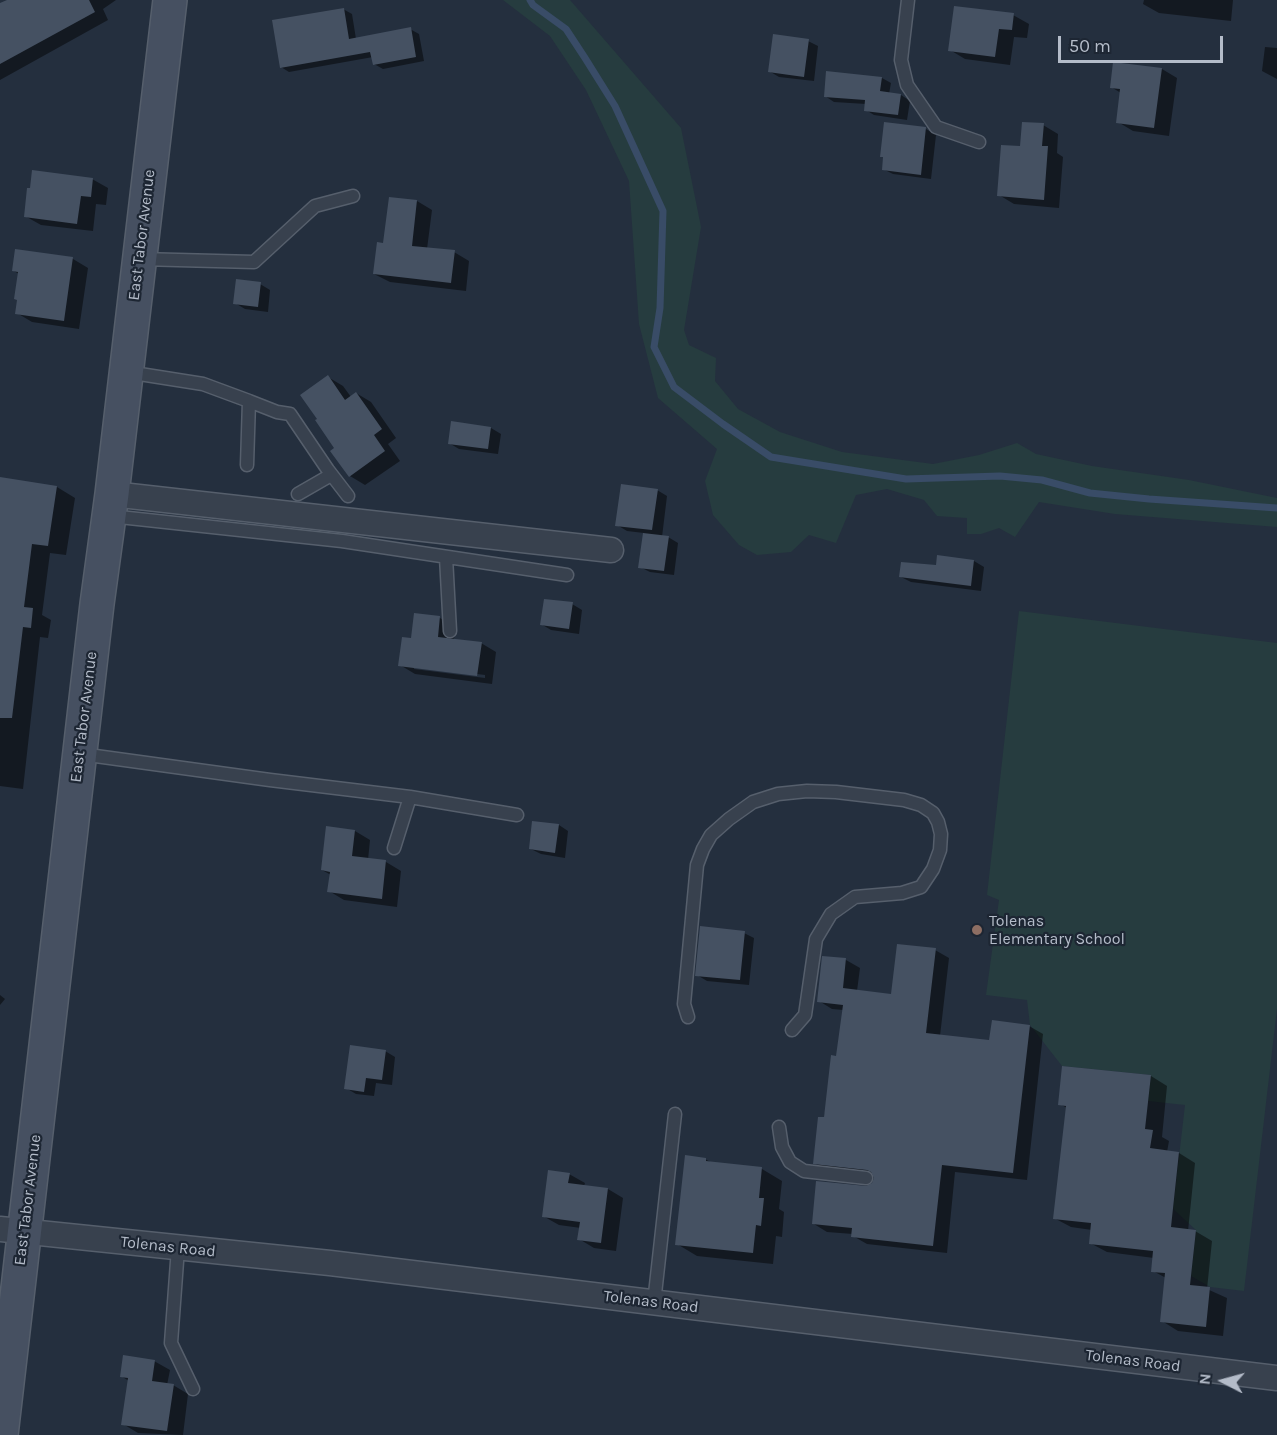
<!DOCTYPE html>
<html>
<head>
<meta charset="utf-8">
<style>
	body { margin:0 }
	#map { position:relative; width:1277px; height:1435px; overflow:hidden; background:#242f3e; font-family:Karla,sans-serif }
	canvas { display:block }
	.north { position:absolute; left:1193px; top:1351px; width:60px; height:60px; -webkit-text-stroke:4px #1d2633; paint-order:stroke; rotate:276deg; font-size:16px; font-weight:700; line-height:24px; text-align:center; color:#b4bcc9 }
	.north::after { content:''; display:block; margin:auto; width:21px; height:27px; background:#b4bcc9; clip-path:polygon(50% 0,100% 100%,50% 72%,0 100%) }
	.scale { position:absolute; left:1058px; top:36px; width:165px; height:27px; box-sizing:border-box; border:3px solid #b4bcc9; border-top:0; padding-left:8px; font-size:18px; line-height:21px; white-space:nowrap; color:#b4bcc9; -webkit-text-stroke:4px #1d2633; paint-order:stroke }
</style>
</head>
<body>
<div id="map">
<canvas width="1277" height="1435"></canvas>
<div class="north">N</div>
<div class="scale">50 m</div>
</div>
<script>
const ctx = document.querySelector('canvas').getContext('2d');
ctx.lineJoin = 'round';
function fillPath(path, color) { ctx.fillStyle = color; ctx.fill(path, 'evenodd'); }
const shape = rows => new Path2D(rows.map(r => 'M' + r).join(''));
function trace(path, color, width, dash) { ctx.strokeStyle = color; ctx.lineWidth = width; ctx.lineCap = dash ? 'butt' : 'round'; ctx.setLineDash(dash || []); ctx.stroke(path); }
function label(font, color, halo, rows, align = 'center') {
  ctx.font = font + ' Karla,sans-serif'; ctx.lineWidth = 4.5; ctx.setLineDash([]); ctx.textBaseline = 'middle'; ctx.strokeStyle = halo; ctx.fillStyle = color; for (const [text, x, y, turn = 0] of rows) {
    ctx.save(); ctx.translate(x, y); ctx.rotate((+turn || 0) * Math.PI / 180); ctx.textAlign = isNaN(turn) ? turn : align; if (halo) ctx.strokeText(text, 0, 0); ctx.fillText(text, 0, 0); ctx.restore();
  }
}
fillPath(shape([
	[503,0,570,0,681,128,701,227,684,330,689,345,716,358,715,381,738,409,780,432,842,452,933,464,979,455,1017,443,1036,454,1092,466,1189,480,1277,498,1277,527,1115,514,1039,502,1015,537,999,528,981,534,967,534,967,518,937,516,924,500,887,489,856,495,836,543,809,535,791,552,757,555,739,545,713,515,705,481,717,449,658,398,639,324,629,181,586,90,550,36],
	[1019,611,1277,643,1277,1009,1244,1291,1210,1287,1191,1276,1196,1230,1173,1209,1185,1105,1148,1101,1151,1075,1062,1066,1030,1025,1027,1000,986,995,999,900,987,895]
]), '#263c3f');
fillPath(shape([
	[10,0,116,0,103,9,108,20,0,80,0,5],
	[1144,0,1233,0,1231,21,1159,13,1143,4],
	[343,9,352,14,356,39,410,29,419,34,424,61,383,69,374,64,373,57,289,72,281,67],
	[1013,15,1029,24,1027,38,1014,37,1010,65,965,59,950,50],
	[808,41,818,46,814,81,779,77,769,71],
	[1265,47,1277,48,1277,79,1262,71],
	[1162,69,1177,78,1169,136,1133,131,1118,122,1121,93,1111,87],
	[882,78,891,83,889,94,901,95,910,101,907,120,874,115,866,110,866,104,834,102,825,96],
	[1043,125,1058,134,1057,153,1063,157,1059,208,1014,204,999,195,1022,148],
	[926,129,936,135,931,179,893,174,883,169],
	[92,179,108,188,106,205,96,204,93,231,41,225,25,216],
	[417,201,432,210,427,249,454,252,469,261,466,291,390,282,374,274,385,245],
	[17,250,73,259,88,268,79,329,32,322,17,313,19,274,14,271],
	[260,284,270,290,268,312,245,309,235,303],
	[328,377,343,386,351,397,356,393,371,402,396,438,388,444,400,461,365,485,350,476,336,448],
	[491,428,501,434,498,454,459,449,449,443],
	[0,478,57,487,75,498,66,555,50,553,42,615,51,620,48,638,40,637,23,789,0,786],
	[657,490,667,496,662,537,668,537,678,543,674,575,650,572,640,567,644,533,627,531,617,525],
	[974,561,984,567,981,591,911,582,901,577,937,567],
	[572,604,582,610,579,634,551,630,541,624],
	[416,615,440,618,455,627,454,640,481,643,496,652,492,684,415,674,400,665,413,640],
	[414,666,485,675,485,678,414,669],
	[559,825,568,831,565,858,541,854,531,849],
	[328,828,355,831,370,840,368,860,386,862,401,871,397,907,344,900,329,891,331,875,322,870],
	[744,933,754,938,749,985,707,981,697,975],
	[935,950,949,958,940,1036,991,1042,1029,1026,1043,1034,1027,1180,955,1172,947,1253,867,1244,853,1236,853,1234,827,1232,814,1224,873,1184,875,1176,828,1171,814,1163,837,1057,843,1010,832,1009,819,1001,824,957,846,960,860,968,857,991,892,996],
	[0,995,5,999,0,1005],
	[385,1051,395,1057,392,1085,376,1083,374,1096,356,1094,346,1088],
	[1063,1068,1151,1076,1167,1086,1162,1137,1169,1141,1167,1152,1179,1153,1195,1163,1188,1231,1195,1231,1212,1241,1207,1289,1227,1298,1223,1336,1178,1331,1162,1321,1166,1278,1153,1271,1154,1258,1107,1252,1090,1243,1092,1230,1071,1227,1054,1218,1067,1108,1060,1104],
	[705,1159,712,1163,762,1169,782,1181,779,1209,784,1212,782,1237,776,1236,773,1264,697,1256,677,1244],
	[569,1174,585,1183,584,1186,608,1189,623,1198,616,1251,594,1248,579,1239,581,1228,559,1225,543,1216],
	[154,1361,170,1370,167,1385,173,1385,188,1394,183,1435,138,1433,123,1424,129,1381,121,1376]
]), '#0007');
trace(shape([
	[530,0,533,5,566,29,585,58,615,106,663,211,660,308,654,347,674,387,723,424,771,457,906,479,1000,476,1042,480,1090,493,1149,499,1277,508]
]), '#394c67', 7);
fillPath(shape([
	[7,0,89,0,95,12,0,64,0,3],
	[954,6,1014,13,1012,30,999,29,995,57,948,51],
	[344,8,349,39,411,27,416,57,373,65,370,52,280,68,272,20],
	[773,34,809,39,804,77,768,72],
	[1113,62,1162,68,1154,128,1116,123,1120,89,1110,88],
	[826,71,882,77,880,91,901,94,898,115,864,111,865,100,824,97],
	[884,122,926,127,921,175,882,170,883,157,880,157],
	[1022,122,1044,123,1042,146,1048,146,1044,200,997,196,1001,145,1020,146],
	[32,170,93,178,91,197,81,196,77,224,24,217,27,188,30,188],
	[389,197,417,200,412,246,455,250,451,283,373,274,377,242,383,243],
	[15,249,73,257,64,321,15,314,17,300,14,299,18,272,12,271],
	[236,279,261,282,258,307,233,304],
	[328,375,345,400,356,392,382,429,374,435,385,451,349,477,330,451,334,448,315,420,317,419,300,395],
	[451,421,491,427,488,449,448,444],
	[0,477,57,486,48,546,32,544,24,607,33,608,31,628,23,627,12,718,0,718],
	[621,484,658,489,652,530,615,526],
	[643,533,669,536,664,571,638,568],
	[937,555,974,560,971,586,899,577,901,562,936,565],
	[544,599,573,602,569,629,540,625],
	[414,613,440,616,438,637,482,642,477,676,398,666,402,637,411,638],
	[532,821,559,824,555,853,529,849],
	[326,826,355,830,352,856,386,860,382,899,327,892,330,872,321,870],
	[700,926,745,931,740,980,695,976],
	[897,944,936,948,926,1033,989,1040,992,1020,1030,1025,1013,1173,942,1165,933,1246,851,1237,852,1228,812,1224,816,1181,866,1186,872,1183,874,1178,871,1172,867,1170,813,1164,818,1117,824,1117,831,1055,836,1056,843,1005,817,1002,822,956,846,958,843,988,891,994],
	[350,1045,386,1050,382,1080,366,1078,364,1092,344,1089],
	[1062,1066,1151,1075,1145,1129,1153,1130,1150,1148,1179,1152,1171,1227,1196,1230,1190,1285,1210,1287,1206,1327,1160,1322,1165,1273,1151,1272,1153,1251,1089,1244,1091,1223,1053,1219,1066,1106,1058,1105],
	[685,1155,706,1158,706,1161,762,1167,759,1198,764,1198,761,1226,756,1225,753,1253,675,1245],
	[548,1170,570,1173,568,1183,608,1188,601,1243,577,1240,580,1222,542,1217],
	[123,1355,155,1360,152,1381,174,1384,167,1431,121,1425,128,1378,120,1377]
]), '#455162');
const lane = shape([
	[908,0,901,60,907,85,936,127,979,142],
	[140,259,254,262,315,206,353,196],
	[127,372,203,384,249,401,247,465],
	[249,401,277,412,290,414,328,470,348,496],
	[298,494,331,475],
	[110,516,342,541,567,575],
	[446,557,450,631],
	[81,754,270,780,410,797,394,848],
	[410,797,517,815],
	[688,1017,684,1004,697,865,703,849,711,835,729,819,753,802,778,794,807,791,836,792,904,800,921,805,933,813,938,822,941,834,940,850,933,869,921,887,902,893,855,897,831,914,816,939,805,1015,792,1030],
	[779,1127,782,1147,790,1162,804,1171,866,1178],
	[178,1248,171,1343,193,1389],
	[654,1303,675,1114]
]);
const street = shape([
	[112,494,611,550],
	[0,1229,330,1263,1277,1378]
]);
const secondary = shape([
	[1,1435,97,604,112,494,170,0]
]);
trace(lane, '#565f6c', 15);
trace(street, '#565f6c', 27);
trace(secondary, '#565f6c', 36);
trace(lane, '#38414e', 12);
trace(street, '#38414e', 24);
trace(secondary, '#465061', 33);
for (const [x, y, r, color] of [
	[977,930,6,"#8d6e63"]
]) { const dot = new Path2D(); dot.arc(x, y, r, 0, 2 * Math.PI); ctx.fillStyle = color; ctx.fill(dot); trace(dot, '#1d2633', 2); }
label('16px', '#b4bcc9', '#1d2633', [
	["East Tabor Avenue",142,235,-83],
	["East Tabor Avenue",84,717,-83],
	["East Tabor Avenue",28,1200,-83],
	["Tolenas Road",168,1247,6],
	["Tolenas Road",651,1302,7],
	["Tolenas Road",1133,1361,7]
]);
label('16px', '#b4bcc9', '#1d2633', [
	["Tolenas",989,921],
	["Elementary School",989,939]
], 'left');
</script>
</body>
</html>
